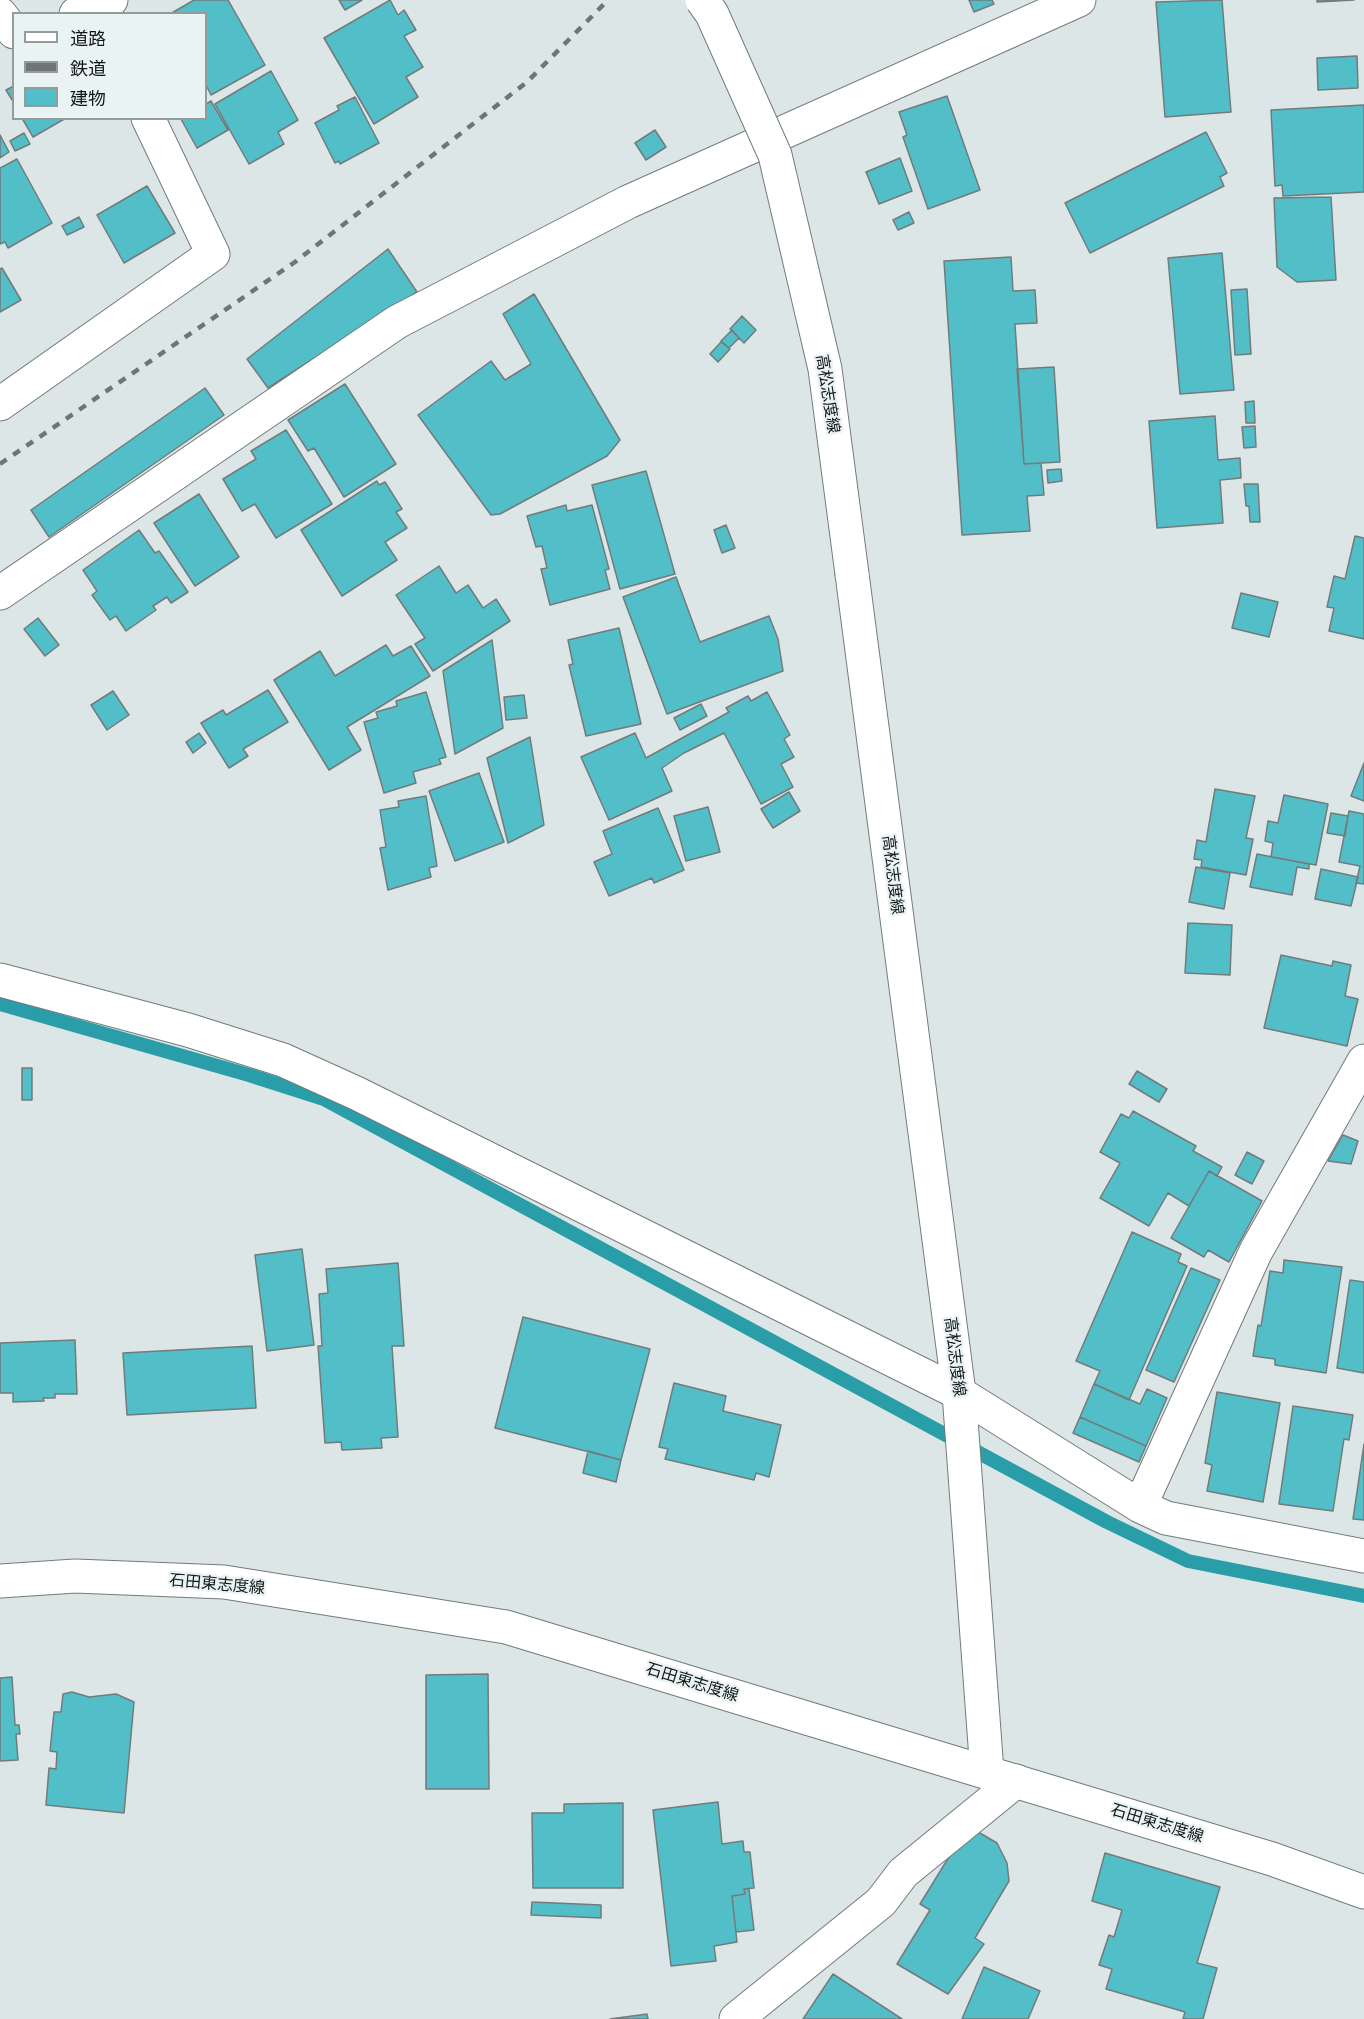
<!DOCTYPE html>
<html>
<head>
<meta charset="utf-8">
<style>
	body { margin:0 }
	#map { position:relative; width:1364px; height:2019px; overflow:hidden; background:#dce6e7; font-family:"Times New Roman","Noto Sans JP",serif }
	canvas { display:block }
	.legend { position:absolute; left:12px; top:12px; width:195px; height:108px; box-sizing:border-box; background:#e9f3f4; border:2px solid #939b9b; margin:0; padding:8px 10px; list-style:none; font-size:18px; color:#131616 }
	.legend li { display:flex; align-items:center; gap:12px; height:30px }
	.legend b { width:30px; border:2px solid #939b9b }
</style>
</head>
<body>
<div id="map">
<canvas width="1364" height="2019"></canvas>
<ul class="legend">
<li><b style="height:8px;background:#fff"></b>道路</li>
<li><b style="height:8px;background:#6f7575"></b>鉄道</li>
<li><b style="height:16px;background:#52bfc8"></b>建物</li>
</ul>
</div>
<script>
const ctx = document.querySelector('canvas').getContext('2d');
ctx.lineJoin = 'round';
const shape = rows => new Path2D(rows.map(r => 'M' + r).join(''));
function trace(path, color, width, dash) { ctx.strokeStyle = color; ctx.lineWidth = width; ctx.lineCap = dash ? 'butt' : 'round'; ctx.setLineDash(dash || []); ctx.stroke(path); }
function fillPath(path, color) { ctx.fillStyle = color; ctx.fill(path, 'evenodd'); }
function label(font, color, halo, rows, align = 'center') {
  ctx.font = font + ' "Times New Roman","Noto Sans JP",serif'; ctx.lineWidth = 4.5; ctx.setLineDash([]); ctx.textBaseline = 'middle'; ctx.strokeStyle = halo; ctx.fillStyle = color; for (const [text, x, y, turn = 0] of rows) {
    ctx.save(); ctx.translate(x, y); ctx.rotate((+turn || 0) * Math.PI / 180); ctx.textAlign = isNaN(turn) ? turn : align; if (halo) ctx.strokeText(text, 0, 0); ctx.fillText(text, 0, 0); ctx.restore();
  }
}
trace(shape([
	[0,1004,249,1075,324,1099,1107,1522,1188,1561,1364,1596]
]), '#299ea8', 14);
const building = shape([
	[194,0,228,0,265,65,211,95,206,85,206,14,170,14,194,0],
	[339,0,362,0,345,10,339,0],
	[390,0,398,15,404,10,416,30,404,36,423,67,406,77,418,97,374,124,324,38,390,0],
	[969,0,992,0,994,4,974,12,969,0],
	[1222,0,1231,112,1165,117,1156,2,1222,0],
	[1317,0,1354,0,1317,2,1317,0],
	[1357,56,1358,88,1318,90,1317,58,1357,56],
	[271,71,298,120,278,132,284,144,249,164,215,104,271,71],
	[14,86,14,103,6,90,14,86],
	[947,96,980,190,928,209,903,137,907,135,899,112,947,96],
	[355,97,379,143,340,164,339,161,335,163,315,123,339,110,337,106,355,97],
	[211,101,228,130,197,148,181,119,206,118,206,104,211,101],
	[1364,105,1364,192,1283,196,1282,185,1275,186,1271,110,1364,105],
	[22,118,66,118,33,137,22,118],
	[655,130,666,147,646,160,635,143,655,130],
	[1206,132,1227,173,1220,177,1224,186,1090,253,1065,203,1206,132],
	[24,133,30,144,15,151,10,141,24,133],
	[0,135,9,152,0,158,0,135],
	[900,158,912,191,879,204,866,172,900,158],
	[17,159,52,223,8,248,5,242,0,244,0,168,17,159],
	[147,186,175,233,124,263,97,215,147,186],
	[1331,197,1336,280,1297,282,1277,267,1274,198,1331,197],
	[909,212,914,223,898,230,893,220,909,212],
	[79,217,84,227,67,235,62,226,79,217],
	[388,249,417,292,268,388,247,359,388,249],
	[1222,253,1234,390,1180,394,1168,258,1222,253],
	[1011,257,1013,291,1035,290,1037,323,1015,324,1024,464,1041,463,1044,495,1027,496,1030,531,962,535,944,261,1011,257],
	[2,268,21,300,0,312,0,269,2,268],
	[1247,289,1251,354,1235,355,1231,290,1247,289],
	[534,294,620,440,607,456,500,514,491,515,418,415,491,361,505,380,531,364,503,314,534,294],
	[742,316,756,330,744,343,730,329,742,316],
	[732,330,739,338,729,348,721,341,732,330],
	[721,342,730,349,718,362,710,354,721,342],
	[1054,367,1060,462,1024,464,1017,369,1054,367],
	[345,384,396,464,344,497,314,448,308,451,288,420,345,384],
	[205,388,224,415,49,537,31,510,205,388],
	[1254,401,1255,423,1246,423,1245,402,1254,401],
	[1215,416,1218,460,1240,458,1241,478,1220,480,1223,523,1157,528,1149,421,1215,416],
	[1255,426,1256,447,1244,448,1242,427,1255,426],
	[286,430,332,504,276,538,255,504,242,511,223,479,256,459,251,451,286,430],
	[1061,469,1062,481,1048,483,1047,470,1061,469],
	[646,471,675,574,620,589,592,485,646,471],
	[377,481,379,485,385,482,402,509,396,512,407,528,385,542,397,560,342,596,301,530,377,481],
	[1244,484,1258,484,1260,522,1250,522,1249,506,1246,506,1244,484],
	[199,494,239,557,195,586,154,523,199,494],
	[566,505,567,511,592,505,609,569,605,570,610,589,550,605,541,569,547,568,542,546,536,547,527,516,566,505],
	[726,525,735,548,722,553,714,530,726,525],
	[139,530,155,553,159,551,188,592,171,603,167,597,153,606,156,610,126,631,116,616,110,620,92,595,97,591,83,570,139,530],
	[1355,536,1364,538,1364,639,1329,631,1334,608,1327,607,1334,576,1345,579,1355,536],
	[439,566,456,593,468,585,483,608,496,599,510,621,433,671,415,644,425,638,396,595,439,566],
	[676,577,700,642,769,616,778,639,783,671,667,714,623,597,676,577],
	[1241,593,1278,602,1269,637,1232,628,1241,593],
	[38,618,59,645,45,656,24,629,38,618],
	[619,628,641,724,586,736,569,665,573,664,568,640,619,628],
	[492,640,503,728,455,754,443,671,492,640],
	[386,645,393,656,411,646,430,676,347,727,361,750,329,770,274,680,320,651,335,676,386,645],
	[268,690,288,722,243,749,248,756,229,768,201,723,223,710,226,715,268,690],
	[113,691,129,715,107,730,91,705,113,691],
	[426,692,446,757,439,759,441,764,413,772,416,783,384,793,364,722,378,718,376,712,397,706,396,701,426,692],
	[767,692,790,735,784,739,794,757,781,764,793,787,761,804,724,733,684,753,662,768,672,791,609,820,581,757,635,733,646,758,729,712,726,708,748,696,751,701,767,692],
	[524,695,527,718,506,720,504,697,524,695],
	[701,704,707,716,680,730,674,718,701,704],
	[199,733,206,743,193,753,186,742,199,733],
	[530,737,544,825,508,843,487,758,530,737],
	[1364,763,1364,801,1351,796,1364,763],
	[479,773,504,842,455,861,429,791,479,773],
	[1215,789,1255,796,1246,838,1253,839,1246,875,1201,867,1202,860,1194,859,1197,840,1206,842,1215,789],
	[789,792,800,811,773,828,761,809,789,792],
	[1284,795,1328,804,1316,865,1271,857,1273,843,1265,841,1268,821,1278,823,1284,795],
	[426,796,437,866,429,868,431,877,388,890,380,848,386,847,380,810,399,807,398,801,426,796],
	[708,807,720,852,686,861,674,816,708,807],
	[658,808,684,870,654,883,652,878,609,896,594,862,612,854,603,831,658,808],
	[1349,811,1364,814,1364,884,1356,883,1360,866,1339,862,1349,811],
	[1331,813,1348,816,1345,836,1327,833,1331,813],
	[1257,854,1309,864,1309,869,1297,867,1292,895,1250,887,1257,854],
	[1196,867,1230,873,1224,909,1189,902,1196,867],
	[1321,869,1358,877,1351,906,1315,899,1321,869],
	[1188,923,1232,925,1230,975,1185,973,1188,923],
	[1281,955,1332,966,1333,961,1351,965,1345,996,1358,999,1347,1046,1264,1028,1281,955],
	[22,1068,32,1068,32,1100,22,1100,22,1068],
	[1137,1071,1167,1089,1159,1102,1129,1084,1137,1071],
	[1133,1111,1196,1146,1193,1151,1222,1167,1217,1176,1209,1171,1189,1206,1168,1193,1149,1226,1100,1198,1120,1163,1100,1152,1121,1114,1129,1118,1133,1111],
	[1343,1135,1358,1141,1351,1164,1328,1161,1343,1135],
	[1247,1152,1264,1161,1252,1184,1235,1175,1247,1152],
	[1209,1171,1262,1201,1229,1262,1208,1250,1204,1257,1171,1238,1209,1171],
	[1132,1232,1181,1254,1178,1262,1187,1266,1129,1400,1094,1384,1100,1371,1076,1361,1132,1232],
	[302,1249,314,1345,267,1351,255,1255,302,1249],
	[1284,1260,1342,1267,1326,1373,1275,1365,1275,1359,1253,1356,1258,1325,1261,1326,1270,1271,1283,1273,1284,1260],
	[398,1263,404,1346,392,1346,398,1437,381,1438,382,1448,342,1450,341,1442,325,1443,318,1346,322,1346,319,1294,328,1293,326,1269,398,1263],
	[1191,1268,1220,1280,1174,1382,1146,1370,1191,1268],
	[1350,1280,1364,1282,1364,1373,1337,1368,1350,1280],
	[523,1317,650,1349,621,1460,495,1428,523,1317],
	[75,1340,77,1394,55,1394,55,1398,43,1398,44,1401,13,1402,13,1393,0,1393,0,1343,75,1340],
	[252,1346,256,1408,127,1415,123,1353,252,1346],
	[674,1383,726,1396,723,1411,781,1425,769,1477,756,1473,754,1480,665,1459,668,1449,659,1447,674,1383],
	[1094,1384,1140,1404,1147,1389,1167,1398,1146,1446,1080,1417,1094,1384],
	[1217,1392,1280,1403,1263,1502,1207,1491,1212,1465,1205,1463,1217,1392],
	[1293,1406,1353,1415,1349,1440,1344,1439,1333,1511,1279,1504,1293,1406],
	[1080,1417,1146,1446,1139,1462,1073,1433,1080,1417],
	[1364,1444,1364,1520,1353,1519,1364,1444],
	[588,1451,621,1460,616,1482,583,1473,588,1451],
	[488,1674,489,1789,426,1789,426,1675,488,1674],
	[12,1677,15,1725,19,1725,20,1734,16,1734,18,1760,0,1761,0,1678,12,1677],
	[72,1692,89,1697,116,1694,134,1702,124,1813,46,1805,49,1768,56,1769,57,1752,50,1751,54,1712,61,1712,63,1694,72,1692],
	[718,1802,722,1844,743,1841,744,1852,750,1852,754,1888,744,1889,745,1894,732,1896,737,1942,714,1946,716,1961,671,1966,653,1810,718,1802],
	[623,1803,623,1888,533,1888,532,1813,564,1813,564,1804,623,1803],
	[968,1826,997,1843,1007,1863,1009,1881,975,1938,984,1944,948,1994,897,1964,930,1910,920,1904,968,1826],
	[1105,1853,1220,1887,1197,1963,1217,1968,1203,2019,1183,2019,1185,2012,1106,1989,1112,1969,1099,1965,1109,1935,1114,1937,1122,1910,1092,1901,1105,1853],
	[744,1889,749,1889,754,1930,736,1932,732,1896,745,1894,744,1889],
	[532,1902,601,1905,601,1918,531,1915,532,1902],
	[984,1967,1040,1991,1028,2019,962,2019,984,1967],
	[833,1974,902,2019,803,2019,833,1974],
	[647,2014,648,2019,610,2019,647,2014]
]);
fillPath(building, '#52bfc8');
trace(building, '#727b7c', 1.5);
const minor = shape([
	[0,14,14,32],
	[76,14,111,0],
	[0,404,213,254,148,118],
	[0,593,397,322,628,202,1079,0],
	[0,980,188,1030,283,1060,356,1093,959,1393,1140,1506,1166,1518,1364,1556],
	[1140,1506,1256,1251,1364,1061],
	[736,2019,881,1902,903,1873,1016,1781]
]);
const secondary = shape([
	[852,574,959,1393,987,1772],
	[0,1581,75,1576,224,1582,506,1627,1272,1859,1364,1892]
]);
trace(minor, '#727b7c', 35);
trace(secondary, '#727b7c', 35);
trace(minor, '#fff', 33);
trace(secondary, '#fff', 33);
trace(shape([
	[0,464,295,262,527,82,608,0]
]), '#6f7575', 4.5, [8, 8]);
const secondaryBridge = shape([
	[702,0,712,14,775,155,825,369,852,574]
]);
trace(secondaryBridge, '#727b7c', 35, []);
trace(secondaryBridge, '#fff', 33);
label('16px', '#131616', '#e9f3f4', [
	["高松志度線",827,394,81],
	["高松志度線",892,875,83],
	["高松志度線",954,1357,83],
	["石田東志度線",217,1585,5],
	["石田東志度線",692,1683,17],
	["石田東志度線",1157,1824,17]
]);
</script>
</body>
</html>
